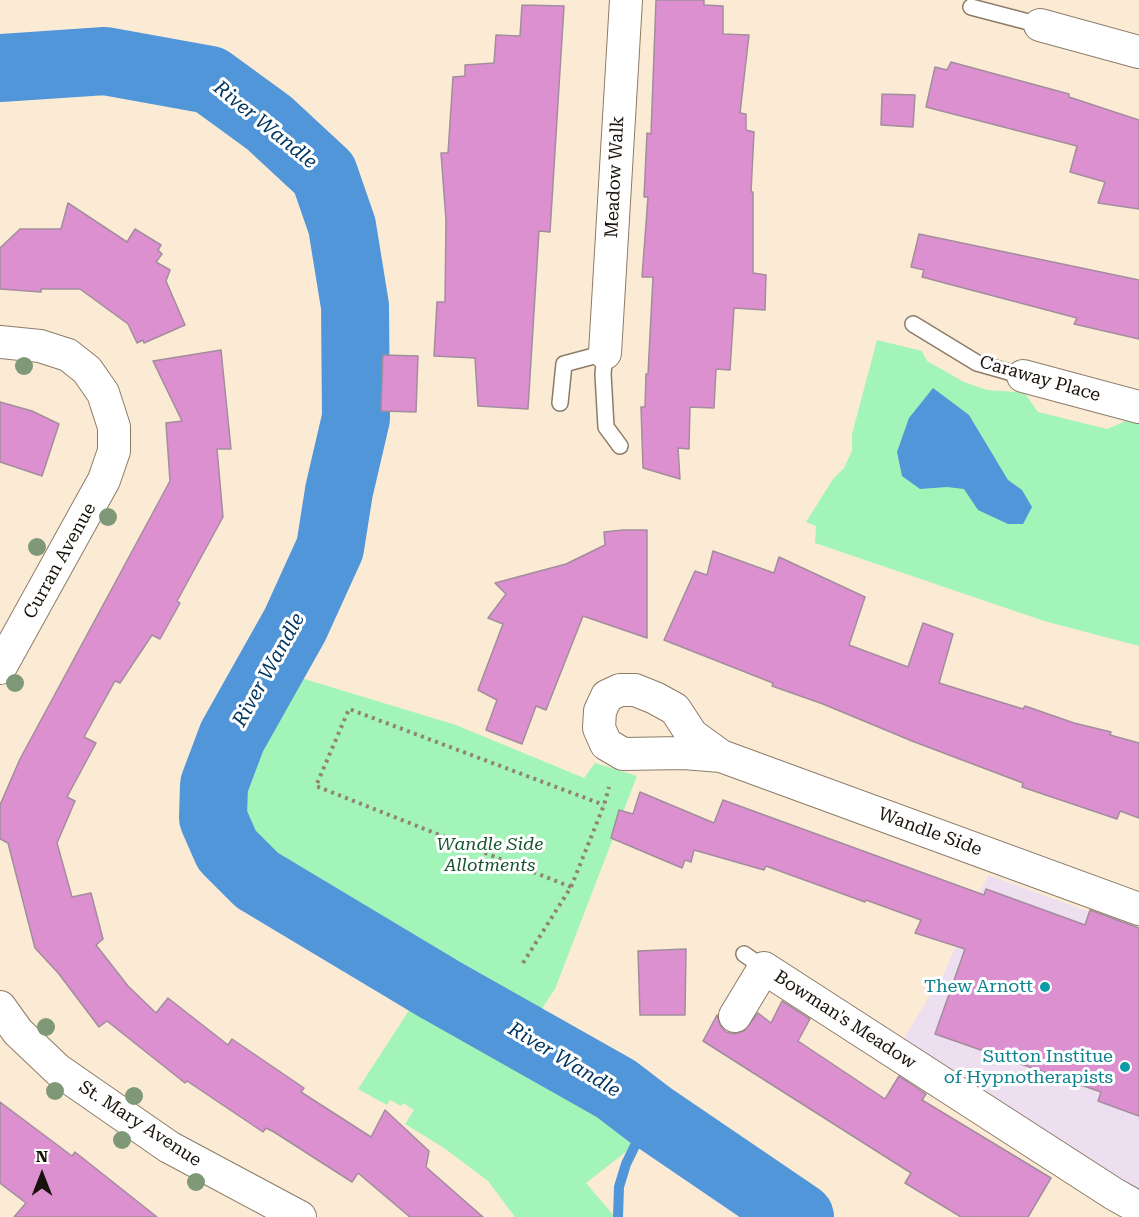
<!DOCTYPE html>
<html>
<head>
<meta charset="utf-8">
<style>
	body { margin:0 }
	#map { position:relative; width:1139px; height:1217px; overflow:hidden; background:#fcebd4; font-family:"Roboto Serif",serif }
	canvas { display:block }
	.north { position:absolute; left:12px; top:1145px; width:60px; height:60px; -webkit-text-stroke:4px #fff; paint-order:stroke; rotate:0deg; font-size:16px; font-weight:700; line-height:24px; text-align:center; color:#18120a }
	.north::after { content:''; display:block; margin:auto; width:21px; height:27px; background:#18120a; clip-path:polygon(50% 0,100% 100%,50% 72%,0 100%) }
</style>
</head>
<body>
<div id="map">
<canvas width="1139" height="1217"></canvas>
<div class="north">N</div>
</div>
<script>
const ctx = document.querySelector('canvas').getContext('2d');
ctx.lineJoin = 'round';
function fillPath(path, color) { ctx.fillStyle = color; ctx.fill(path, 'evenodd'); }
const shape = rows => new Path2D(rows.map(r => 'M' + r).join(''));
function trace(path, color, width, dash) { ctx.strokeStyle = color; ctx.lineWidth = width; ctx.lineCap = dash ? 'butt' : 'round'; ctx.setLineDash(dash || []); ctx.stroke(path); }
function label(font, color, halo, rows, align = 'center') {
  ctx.font = font + ' "Roboto Serif",serif'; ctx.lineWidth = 6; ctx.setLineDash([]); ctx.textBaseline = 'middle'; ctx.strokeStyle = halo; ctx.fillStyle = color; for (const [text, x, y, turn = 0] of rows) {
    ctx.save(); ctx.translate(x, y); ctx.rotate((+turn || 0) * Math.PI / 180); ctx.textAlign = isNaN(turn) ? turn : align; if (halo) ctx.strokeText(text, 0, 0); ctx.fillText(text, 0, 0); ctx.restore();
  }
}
fillPath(shape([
	[988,875,1139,930,1139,1190,1123,1182,902,1041,944,973]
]), '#eddef0');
fillPath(shape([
	[877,340,922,351,927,361,964,382,987,390,1017,392,1026,395,1038,412,1107,429,1128,420,1139,423,1139,646,1044,621,815,543,816,526,806,522,833,479,844,468,852,451,852,434],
	[288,674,456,725,584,778,595,763,637,776,555,989,541,1010,258,845,238,827,229,802,233,779],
	[419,995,518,1053,589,1098,645,1137,586,1183,615,1217,515,1217,488,1181,444,1148,405,1124,414,1110,403,1103,401,1106,390,1100,387,1105,358,1089]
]), '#a3f4b8');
fillPath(shape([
	[933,388,969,415,1008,480,1022,490,1032,507,1023,524,1008,524,978,510,964,489,947,487,920,489,902,476,897,452,909,418]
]), '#5296da');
trace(shape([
	[618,1217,619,1187,626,1164,650,1115]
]), '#5296da', 10);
trace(shape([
	[0,68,105,61,210,80,269,123,324,174,342,226,355,306,356,418,339,491,330,548,295,625,232,737,214,785,213,818,227,850,257,880,439,989,616,1089,650,1115,800,1217]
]), '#5296da', 68);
const building = shape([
	[656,0,704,0,704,5,723,6,723,34,749,35,740,113,746,114,746,130,754,132,751,192,753,192,753,273,766,275,765,310,734,308,730,370,716,369,714,408,690,407,689,449,678,448,680,479,643,468,641,407,645,407,646,374,648,374,653,277,642,277,648,197,644,197,647,133,651,134,656,0],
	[522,5,564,6,550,232,539,231,528,409,478,406,475,358,434,356,437,302,445,302,446,220,441,153,448,153,453,77,465,76,465,65,494,63,496,35,520,36,522,5],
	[951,62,1069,94,1069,97,1139,120,1139,209,1098,203,1105,182,1070,172,1077,146,926,107,935,67,947,70,951,62],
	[882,94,915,95,913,127,881,125,882,94],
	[68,203,127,242,135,229,161,245,158,250,162,254,156,262,170,270,166,281,185,325,144,343,143,340,137,343,128,324,80,289,41,289,41,292,0,289,0,248,20,229,61,229,68,203],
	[919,234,1139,280,1139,339,1074,324,1077,318,922,277,924,270,911,267,919,234],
	[221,350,231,449,217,449,223,517,177,601,180,603,160,639,152,635,120,683,115,681,84,737,96,743,67,797,75,801,57,843,72,897,91,893,103,939,96,945,128,986,156,1013,168,998,228,1045,232,1039,304,1088,301,1092,371,1137,385,1110,429,1151,426,1167,483,1217,410,1217,358,1173,352,1182,274,1132,266,1128,263,1132,187,1081,185,1083,107,1021,99,1027,59,974,35,948,8,843,0,839,0,805,20,759,170,481,166,423,182,421,153,361,221,350],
	[383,355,418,356,416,412,381,411,383,355],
	[0,402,32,411,59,424,42,476,0,462,0,402],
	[623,530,647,530,647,638,583,616,546,710,536,706,522,744,486,730,497,700,478,690,503,624,488,618,506,594,495,583,566,564,605,545,604,532,623,530],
	[713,551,774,573,779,557,865,597,849,645,908,667,923,623,953,634,939,683,1023,709,1025,706,1074,723,1111,732,1110,735,1139,743,1139,818,1120,811,1117,819,1022,787,1023,783,912,741,823,704,772,686,773,683,664,640,695,571,707,575,713,551],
	[640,792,714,823,723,800,984,895,986,889,1085,925,1090,910,1139,928,1139,1116,1098,1101,1101,1092,935,1034,965,949,915,933,921,920,866,900,865,902,766,866,764,870,694,850,691,862,685,860,682,868,611,838,619,810,633,814,640,792],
	[686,949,685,1015,640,1015,638,951,686,949],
	[782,1001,810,1019,798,1041,885,1099,899,1076,926,1094,922,1100,1051,1178,1028,1217,961,1217,905,1183,911,1173,703,1041,717,1015,720,1025,726,1032,735,1034,744,1031,758,1013,771,1023,782,1001],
	[0,1102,72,1156,75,1152,157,1217,14,1217,26,1203,0,1183,0,1102]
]);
fillPath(building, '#dd90d0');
trace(building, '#a28d9d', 1.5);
const service = shape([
	[971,7,1040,25],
	[913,324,977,363,1023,376],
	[560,403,564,364,605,353,603,374,606,427,620,446],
	[744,954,764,968]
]);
const minor = shape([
	[1040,25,1139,52],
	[0,342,40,346,68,355,87,370,103,393,114,427,114,451,104,480,0,668],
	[605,353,626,0],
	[1023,376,1139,407],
	[721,756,684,753,623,754,606,744,599,728,600,711,607,696,620,690,635,690,655,698,675,709,692,735,721,756,1139,909],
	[0,1007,18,1032,58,1070,169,1147,300,1217],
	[735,1016,764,968,1114,1194,1139,1208]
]);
trace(service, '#8b7c68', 18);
trace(minor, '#8b7c68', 34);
trace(shape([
	[571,887,316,786,349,709,604,805],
	[523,963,571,887,604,805,609,787]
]), '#8f8474', 4, [3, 4.5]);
trace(service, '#fff', 15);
trace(minor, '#fff', 32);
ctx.fillStyle = '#7e9878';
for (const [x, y] of [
	[24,366],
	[108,517],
	[37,547],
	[15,683],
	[46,1027],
	[55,1091],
	[134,1096],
	[122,1140],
	[196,1182]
]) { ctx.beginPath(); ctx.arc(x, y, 9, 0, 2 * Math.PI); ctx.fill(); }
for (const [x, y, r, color] of [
	[1045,987,6,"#0f9aa8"],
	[1125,1067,6,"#0f9aa8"]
]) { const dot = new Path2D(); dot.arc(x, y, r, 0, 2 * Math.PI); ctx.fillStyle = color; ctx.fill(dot); trace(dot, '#fff', 2); }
label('18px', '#18120a', '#fff', [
	["Meadow Walk",615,177,-87],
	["Caraway Place",1040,379,16],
	["Curran Avenue",60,561,-61],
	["Wandle Side",930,832,20],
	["Bowman's Meadow",845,1020,33],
	["St. Mary Avenue",140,1124,33]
]);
label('italic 18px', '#16552d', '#fff', [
	["Wandle Side",490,845],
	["Allotments",490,866]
]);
label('18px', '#0d838f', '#fff', [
	["Thew Arnott",1033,987],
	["Sutton Institue",1113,1057],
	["of Hypnotherapists",1113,1078]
], 'right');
label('italic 20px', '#023662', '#fff', [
	["River Wandle",265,125,39],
	["River Wandle",269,670,-61],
	["River Wandle",564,1060,31]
]);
</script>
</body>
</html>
